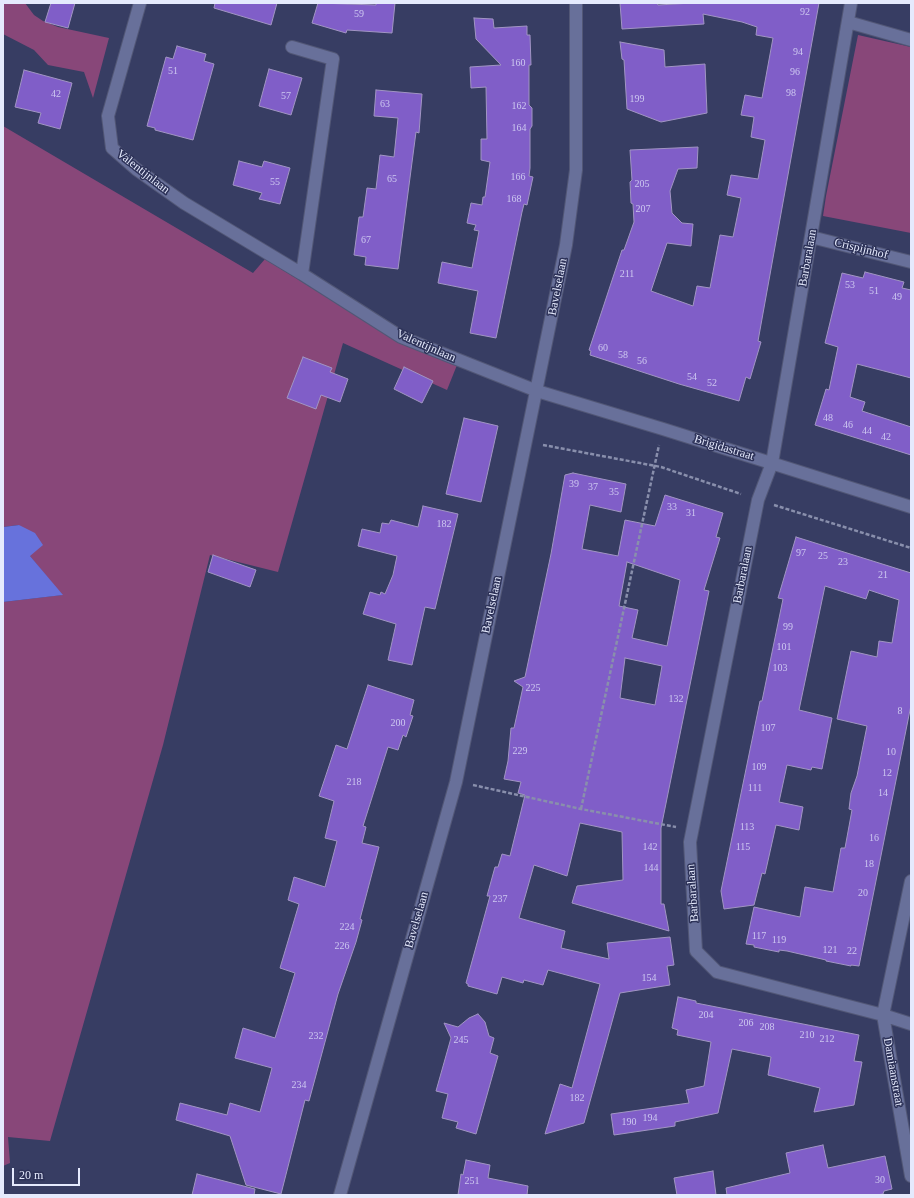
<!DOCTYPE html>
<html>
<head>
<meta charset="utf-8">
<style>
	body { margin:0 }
	#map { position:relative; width:914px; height:1198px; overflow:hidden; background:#373d63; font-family:Georgia,serif }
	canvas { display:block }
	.frame { position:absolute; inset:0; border:4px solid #e5eafd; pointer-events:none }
	.scale { position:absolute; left:12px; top:1168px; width:68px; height:18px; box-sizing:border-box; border:2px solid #e5eafd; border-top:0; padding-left:5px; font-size:12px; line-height:14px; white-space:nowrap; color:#e5eafd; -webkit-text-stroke:3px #2d3258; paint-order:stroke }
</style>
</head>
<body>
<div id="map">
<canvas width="914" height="1198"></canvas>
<div class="frame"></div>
<div class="scale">20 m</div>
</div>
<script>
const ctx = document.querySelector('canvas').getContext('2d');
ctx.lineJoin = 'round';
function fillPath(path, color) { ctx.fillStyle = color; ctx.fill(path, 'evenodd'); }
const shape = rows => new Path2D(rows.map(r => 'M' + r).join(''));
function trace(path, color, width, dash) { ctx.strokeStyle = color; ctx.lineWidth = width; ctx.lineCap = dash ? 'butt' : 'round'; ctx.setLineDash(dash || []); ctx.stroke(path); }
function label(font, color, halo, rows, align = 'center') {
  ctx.font = font + ' Georgia,serif'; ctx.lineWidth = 3; ctx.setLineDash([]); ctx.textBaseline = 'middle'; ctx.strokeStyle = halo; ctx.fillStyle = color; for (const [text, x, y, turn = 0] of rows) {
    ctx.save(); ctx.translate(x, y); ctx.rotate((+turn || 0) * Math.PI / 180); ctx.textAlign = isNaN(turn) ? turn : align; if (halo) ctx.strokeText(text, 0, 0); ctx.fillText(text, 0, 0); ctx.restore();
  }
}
fillPath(shape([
	[3,3,25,3,34,15,43,21,58,27,109,38,93,98,84,72,48,65,34,50,3,34],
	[858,35,911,47,911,233,823,216,826,196],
	[3,126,253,273,265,259,396,340,457,365,447,390,343,343,278,572,210,555,163,745,50,1141,8,1137,10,1163,3,1166,3,602,62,595,29,555,19,525,3,527]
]), '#884779');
fillPath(shape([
	[19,525,35,533,43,545,30,556,63,595,3,602,3,527]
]), '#6772dc');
const building = shape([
	[51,3,75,3,68,28,45,22,51,3],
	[215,3,277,3,271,25,214,8,215,3],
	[318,3,376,5,376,3,395,3,392,33,347,30,346,33,312,23,318,3],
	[620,3,657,3,658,5,692,3,819,3,758,341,761,342,750,379,746,377,739,401,679,384,590,355,591,351,589,350,622,250,624,250,634,222,633,204,631,203,630,182,632,180,630,150,698,147,697,168,678,169,670,191,672,213,682,223,693,224,691,246,667,243,651,291,693,306,697,286,710,288,720,235,733,237,741,198,727,195,731,175,758,179,765,140,751,137,754,117,741,115,745,95,762,98,773,38,756,35,757,27,742,22,703,14,704,24,622,29,620,3],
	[474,18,493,19,494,28,527,26,527,35,530,35,531,65,529,65,529,105,532,108,532,126,530,129,530,168,529,176,533,177,527,205,524,204,522,212,496,338,470,333,478,291,438,283,442,262,472,268,479,231,474,230,476,225,467,223,471,203,482,205,483,197,485,197,490,162,481,160,481,139,487,139,486,87,471,88,470,67,501,65,476,39,474,18],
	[620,42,664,50,665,67,705,64,707,113,661,122,627,109,624,60,622,59,620,42],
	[177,46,206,54,204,61,214,64,193,140,155,130,155,128,147,126,166,57,173,59,177,46],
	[269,69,302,78,291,115,259,106,269,69],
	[24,70,72,83,60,129,38,123,41,113,15,107,24,70],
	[376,90,422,94,419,133,416,132,398,269,365,265,366,257,354,255,359,217,363,217,367,188,376,189,380,155,394,157,398,118,374,116,376,90],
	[239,161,262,167,264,161,290,168,280,204,259,199,262,193,233,185,239,161],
	[865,272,904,282,902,288,911,290,911,378,857,364,850,397,865,402,862,411,911,427,911,455,815,425,826,389,829,390,838,347,825,343,842,273,863,278,865,272],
	[303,357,332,368,330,372,348,379,340,402,321,395,316,409,287,398,303,357],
	[404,367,433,381,422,403,394,389,404,367],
	[464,418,498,426,481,502,446,494,464,418],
	[573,473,626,484,621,512,590,505,582,549,618,556,625,520,655,526,665,495,723,513,716,537,720,538,704,590,709,591,661,828,661,904,664,904,669,931,572,903,577,886,623,880,622,832,580,823,567,876,534,865,519,918,565,931,561,948,609,959,607,943,670,937,674,965,667,966,670,985,620,993,584,1123,545,1134,560,1084,572,1088,600,984,548,970,543,985,524,980,523,983,502,977,497,994,468,986,468,984,466,983,490,896,487,896,495,867,498,867,502,854,510,856,525,795,518,793,521,782,504,779,508,761,511,728,514,728,523,687,514,681,525,677,551,554,565,475,573,473],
	[627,562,680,580,667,646,632,638,638,610,619,606,627,562],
	[625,658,662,666,655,705,620,698,625,658],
	[423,506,458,514,435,609,425,607,412,665,388,660,396,624,363,614,370,592,380,595,381,592,385,594,393,575,397,556,358,546,362,529,380,533,382,523,389,524,391,520,418,527,423,506],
	[796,537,911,573,911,705,859,966,851,965,851,966,826,961,826,960,787,951,779,950,779,952,754,947,754,945,746,944,754,907,800,917,805,887,833,892,841,848,845,848,852,810,849,809,851,793,857,776,867,726,837,719,851,651,877,657,879,641,892,643,899,600,869,590,866,599,825,586,799,710,832,718,822,769,812,767,811,770,787,765,779,802,803,807,799,830,776,825,765,874,762,873,754,905,724,909,721,891,760,701,762,701,783,599,778,598,796,537],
	[213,555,256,570,250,587,208,572,213,555],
	[368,685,414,700,410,715,413,716,406,737,403,735,398,750,388,747,363,826,366,827,362,843,379,847,360,919,362,920,356,942,338,994,309,1101,305,1100,281,1194,246,1185,230,1136,176,1120,180,1103,227,1115,230,1103,260,1112,272,1068,235,1058,243,1028,275,1038,295,973,280,968,299,904,288,900,294,877,325,887,337,841,325,838,334,801,319,796,336,745,347,749,368,685],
	[678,997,696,1001,696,1003,859,1035,854,1061,862,1062,854,1105,814,1112,820,1088,768,1075,771,1057,732,1049,718,1113,675,1122,675,1126,614,1135,611,1114,689,1103,686,1090,704,1086,711,1042,677,1035,678,1030,672,1028,678,997],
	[478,1014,485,1022,489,1036,494,1038,490,1053,498,1056,476,1134,456,1128,458,1122,442,1118,448,1094,436,1091,451,1038,444,1023,458,1027,469,1018,478,1014],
	[823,1145,828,1168,885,1156,892,1189,884,1191,883,1194,876,1195,727,1195,726,1188,790,1173,786,1153,823,1145],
	[466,1160,490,1165,488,1178,528,1186,527,1195,458,1195,461,1174,463,1175,466,1160],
	[713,1171,716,1195,677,1195,674,1178,713,1171],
	[197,1174,255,1189,254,1195,192,1195,197,1174]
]);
fillPath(building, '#805ec8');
trace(building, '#a195c3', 1);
const minor = shape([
	[140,3,108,116,112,148,136,169,184,203,302,274,401,337,537,391,663,429,911,507],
	[851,3,772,463,758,500,690,842,696,951,717,972,883,1015,911,1024],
	[848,22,911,40],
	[292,47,333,59,302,274],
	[811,237,911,262],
	[911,881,883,1015,911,1176],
	[340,1195,456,782,566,245,576,170,576,3]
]);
trace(minor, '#525776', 14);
trace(shape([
	[543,445,661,467,741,494],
	[774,505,911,548],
	[473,785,581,809,676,827],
	[581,809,659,445]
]), '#898fac', 2.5, [4, 2]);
trace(minor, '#68709a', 12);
label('10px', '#ccc7f0', null, [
	["92",805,12],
	["59",359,14],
	["94",798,52],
	["160",518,63],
	["51",173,71],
	["96",795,72],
	["98",791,93],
	["42",56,94],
	["57",286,96],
	["199",637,99],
	["63",385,104],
	["162",519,106],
	["164",519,128],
	["166",518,177],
	["65",392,179],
	["55",275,182],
	["205",642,184],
	["168",514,199],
	["207",643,209],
	["67",366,240],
	["211",627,274],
	["53",850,285],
	["51",874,291],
	["49",897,297],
	["60",603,348],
	["58",623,355],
	["56",642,361],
	["54",692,377],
	["52",712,383],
	["48",828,418],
	["46",848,425],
	["44",867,431],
	["42",886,437],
	["39",574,484],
	["37",593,487],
	["35",614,492],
	["33",672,507],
	["31",691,513],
	["182",444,524],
	["97",801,553],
	["25",823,556],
	["23",843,562],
	["21",883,575],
	["99",788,627],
	["101",784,647],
	["103",780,668],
	["225",533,688],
	["132",676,699],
	["8",900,711],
	["200",398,723],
	["107",768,728],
	["229",520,751],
	["10",891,752],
	["109",759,767],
	["12",887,773],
	["218",354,782],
	["111",755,788],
	["14",883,793],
	["113",747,827],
	["16",874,838],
	["142",650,847],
	["115",743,847],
	["18",869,864],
	["144",651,868],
	["20",863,893],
	["237",500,899],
	["224",347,927],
	["117",759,936],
	["119",779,940],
	["226",342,946],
	["121",830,950],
	["22",852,951],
	["154",649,978],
	["204",706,1015],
	["206",746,1023],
	["208",767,1027],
	["210",807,1035],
	["232",316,1036],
	["212",827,1039],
	["245",461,1040],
	["234",299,1085],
	["182",577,1098],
	["194",650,1118],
	["190",629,1122],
	["30",880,1180],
	["251",472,1181]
]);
label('12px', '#e5eafd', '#2d3258', [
	["Valentijnlaan",143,172,38],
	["Crispijnhof",861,249,14],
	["Barbaralaan",808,258,-80],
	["Bavelselaan",558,287,-79],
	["Valentijnlaan",426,346,24],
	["Brigidastraat",724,448,17],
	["Barbaralaan",743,575,-79],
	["Bavelselaan",492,605,-78],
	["Barbaralaan",693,893,-94],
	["Bavelselaan",417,920,-74],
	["Damiaanstraat",893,1072,80]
]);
</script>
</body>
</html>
